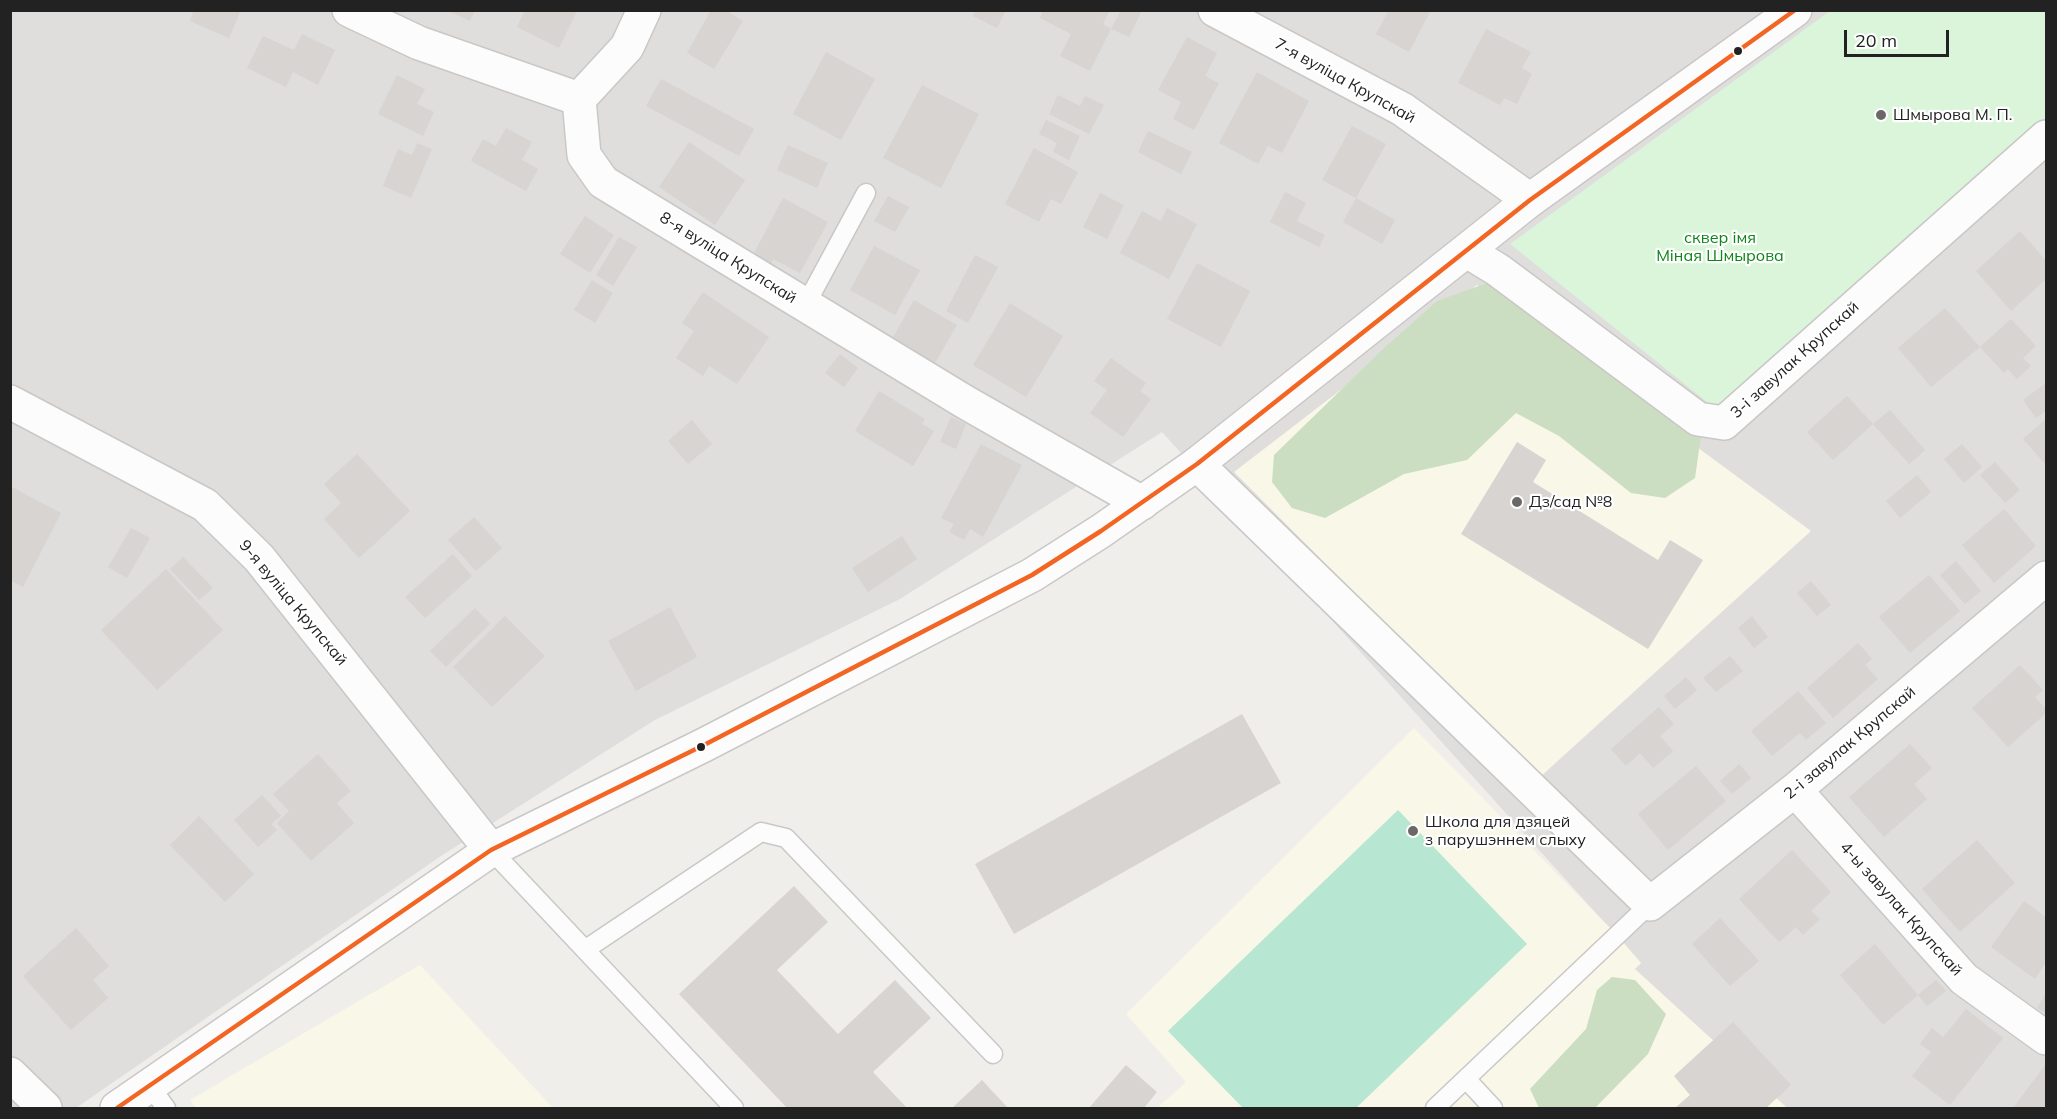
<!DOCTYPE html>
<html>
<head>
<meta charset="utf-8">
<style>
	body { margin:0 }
	#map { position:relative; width:2057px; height:1119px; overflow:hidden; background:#f0eeeb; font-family:Mulish,sans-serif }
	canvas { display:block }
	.frame { position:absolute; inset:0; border:12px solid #222; pointer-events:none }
	.scale { position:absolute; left:1844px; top:30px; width:105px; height:27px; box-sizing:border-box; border:3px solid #222; border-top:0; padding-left:8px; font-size:18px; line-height:21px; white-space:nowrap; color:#222; -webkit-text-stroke:4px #fff; paint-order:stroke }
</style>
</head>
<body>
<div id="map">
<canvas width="2057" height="1119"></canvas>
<div class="frame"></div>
<div class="scale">20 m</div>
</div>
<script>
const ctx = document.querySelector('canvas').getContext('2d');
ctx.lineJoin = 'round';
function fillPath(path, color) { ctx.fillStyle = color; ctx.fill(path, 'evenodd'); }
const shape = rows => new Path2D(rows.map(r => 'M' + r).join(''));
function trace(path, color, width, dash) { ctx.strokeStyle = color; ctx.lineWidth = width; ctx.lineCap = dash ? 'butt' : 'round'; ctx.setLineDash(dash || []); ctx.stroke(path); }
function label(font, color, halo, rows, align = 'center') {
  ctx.font = font + ' Mulish,sans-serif'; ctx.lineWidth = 4.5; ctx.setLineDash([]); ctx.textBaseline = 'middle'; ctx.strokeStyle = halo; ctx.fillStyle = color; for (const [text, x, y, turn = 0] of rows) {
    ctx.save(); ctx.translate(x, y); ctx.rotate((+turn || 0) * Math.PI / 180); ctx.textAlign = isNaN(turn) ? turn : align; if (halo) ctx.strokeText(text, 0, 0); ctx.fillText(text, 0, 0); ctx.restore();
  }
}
fillPath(shape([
	[10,11,2046,11,2046,1108,1787,1108,1634,969,1641,963,1162,432,900,599,655,720,441,856,76,1108,11,1108]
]), '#dfdedc');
fillPath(shape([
	[1477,285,1811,531,1539,778,1234,472],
	[1414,728,1616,934,1641,963,1635,969,1787,1108,1157,1108,1186,1082,1126,1014],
	[420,965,553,1108,196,1108,190,1100]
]), '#f8f7e8');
fillPath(shape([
	[1490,282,1702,429,1695,478,1665,498,1631,493,1559,436,1516,413,1467,460,1404,474,1325,518,1292,508,1272,482,1274,455,1381,351,1437,301],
	[1612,977,1635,980,1666,1014,1648,1054,1595,1108,1539,1108,1530,1089,1586,1029,1597,990]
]), '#cbdec1');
fillPath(shape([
	[1830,11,2046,11,2046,127,1722,414,1510,244]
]), '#daf5da');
fillPath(shape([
	[1398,810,1527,944,1356,1108,1243,1108,1168,1031]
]), '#b7e6d2');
fillPath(shape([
	[194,10,241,10,229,38,190,21],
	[446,10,475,10,470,21],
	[525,10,575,10,577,11,559,48,517,27],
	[711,10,725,10,743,21,714,69,687,53],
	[976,10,1006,10,997,28,973,16],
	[1043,10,1110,10,1103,24,1111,29,1121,10,1142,10,1129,37,1111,29,1090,71,1060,56,1071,34,1040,18],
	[1389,10,1431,10,1409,52,1376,34],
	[1486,29,1531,52,1522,68,1532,74,1517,104,1504,98,1500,105,1458,83],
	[302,34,335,50,318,85,293,72,286,87,247,68,263,36,294,50],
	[1187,37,1217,53,1205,76,1219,83,1194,130,1173,119,1181,102,1158,90],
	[826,52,875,79,841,140,793,114],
	[1257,72,1309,101,1282,153,1268,146,1258,164,1219,143],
	[397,75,425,89,417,104,434,112,423,136,378,114],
	[661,79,754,129,739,156,646,106],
	[922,85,979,114,941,188,883,158],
	[1058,95,1080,106,1085,96,1104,105,1089,134,1049,114],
	[1046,120,1080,136,1069,160,1053,152,1057,143,1039,134],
	[1352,126,1386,144,1356,198,1322,180],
	[506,128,532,142,522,160,538,169,526,191,471,161,483,139,496,146],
	[1148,131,1192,152,1181,174,1138,152],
	[689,142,745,180,715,225,659,187],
	[417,143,432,149,411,198,383,186,398,149,412,155],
	[788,145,828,163,817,188,777,170],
	[1034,148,1078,172,1061,204,1051,199,1039,222,1005,204],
	[1285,192,1306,203,1297,221,1325,235,1319,247,1270,222],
	[1100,193,1124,205,1107,239,1083,227],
	[888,196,909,207,895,232,874,221],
	[783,198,828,222,800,273,773,259,770,266,752,257],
	[1356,198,1395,220,1382,244,1343,222],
	[1167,208,1197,224,1169,279,1120,253,1142,211,1161,221],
	[585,216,614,235,590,273,560,254],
	[2020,231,2046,261,2046,279,2011,311,1976,271],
	[619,237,637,247,613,286,596,275],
	[874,246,920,270,895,315,850,290],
	[975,255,998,267,968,323,946,311],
	[1197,263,1250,291,1221,347,1167,319],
	[592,280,613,293,595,323,574,310],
	[703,292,769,337,737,384,709,366,703,376,676,358,694,331,682,323],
	[914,300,957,325,935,363,892,339],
	[1010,303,1063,336,1026,397,973,365],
	[1945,308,1980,347,1931,387,1898,348],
	[2011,319,2036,346,2023,358,2031,366,2017,379,2008,369,2004,373,1980,347],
	[840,354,858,368,844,387,825,373],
	[1111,358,1146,383,1140,391,1151,399,1123,437,1090,413,1107,390,1094,381],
	[2046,383,2046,411,2036,418,2023,400],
	[879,391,925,419,922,424,934,431,913,466,855,431],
	[1847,396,1873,424,1833,460,1807,432],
	[1890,410,1925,450,1909,464,1873,424],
	[951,417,966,424,956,449,940,442],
	[2046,419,2046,465,2023,439],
	[692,420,712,444,688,464,668,441],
	[1517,442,1546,460,1533,482,1658,560,1670,540,1703,560,1648,649,1461,534],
	[981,444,1022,465,983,537,970,529,964,540,949,532,954,524,941,518],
	[1962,444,1982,467,1964,483,1944,459],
	[357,454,410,511,359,558,324,519,341,503,324,484],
	[1995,462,2020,490,2005,503,1980,475],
	[1917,475,1931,492,1900,518,1886,501],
	[10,486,61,513,23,587,10,580],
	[2004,509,2036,546,1994,583,1962,545],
	[474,517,502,548,476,571,448,540],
	[131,528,150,538,127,578,108,567],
	[902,536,917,559,868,592,852,568],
	[453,554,472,576,425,618,405,597],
	[183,557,213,588,199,600,170,569],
	[1956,561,1981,591,1965,604,1940,575],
	[166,569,223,630,157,690,101,630],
	[1929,575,1960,611,1910,653,1879,617],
	[1811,581,1831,605,1817,616,1797,593],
	[670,607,697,657,636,691,608,641],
	[475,608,490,624,446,667,430,651],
	[505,616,545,656,492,707,453,667],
	[1752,616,1768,637,1754,648,1738,628],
	[1858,643,1872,659,1865,665,1878,679,1833,718,1807,688],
	[1730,656,1743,671,1716,692,1703,678],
	[2020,665,2043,690,2035,697,2046,709,2046,713,2008,747,1972,708],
	[1686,677,1697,690,1675,709,1664,696],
	[1798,691,1826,723,1806,740,1800,733,1772,756,1751,731],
	[1659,707,1674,724,1660,736,1673,751,1653,768,1640,753,1626,766,1611,749],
	[1242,714,1281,783,1014,934,975,864],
	[1910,744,1932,768,1914,784,1927,799,1884,837,1849,797],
	[318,754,351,791,337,803,354,823,311,861,277,823,289,811,273,794],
	[1739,764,1751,778,1732,794,1720,781],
	[1696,766,1726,801,1668,850,1638,814],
	[262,795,281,816,271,824,277,830,258,847,234,820],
	[199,816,254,874,225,902,170,845],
	[1977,840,2015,883,1960,932,1922,889],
	[1792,850,1831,892,1811,911,1820,919,1803,935,1796,927,1779,942,1739,899],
	[794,886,828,922,777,970,838,1034,895,980,931,1018,873,1072,907,1108,787,1108,679,994],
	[2024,901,2046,917,2046,962,2035,979,1991,947],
	[1720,918,1759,961,1730,986,1692,944],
	[76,928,109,966,93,980,108,998,71,1030,23,976],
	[1875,944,1918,995,1883,1025,1840,975],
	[1936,980,1946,991,1927,1006,1918,995],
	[2046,993,2046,1013,2037,1008],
	[1966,1009,2003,1038,1950,1105,1912,1076,1931,1052,1920,1044,1932,1028,1943,1037],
	[1733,1022,1791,1085,1766,1108,1675,1108,1690,1095,1674,1076],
	[2046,1064,2046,1108,2013,1108],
	[1126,1065,1157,1092,1144,1108,1089,1108],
	[982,1080,1008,1108,952,1108]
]), '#d7d4d2');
const service = shape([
	[805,306,866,193],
	[491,850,734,1108],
	[586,949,761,832,786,838,993,1054],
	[1466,1079,1493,1108],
	[149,1085,166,1108],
	[1435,1108,1650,904]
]);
const minor = shape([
	[349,10,419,43,579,99,584,155,603,182,965,402,1142,503],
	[1215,10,1402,109,1530,200],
	[579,99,627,47,644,10],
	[1467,251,1498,270,1698,419,1724,423,2046,137],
	[10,402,205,505,259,558,491,850],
	[1197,464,1650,904,1795,790,2046,578],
	[1795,790,1964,979,2046,1038],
	[10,1074,45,1108]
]);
const tertiary = shape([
	[117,1108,491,850,704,745,1032,575,1101,531,1197,464,1530,200,1795,10]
]);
trace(service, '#c9c8c7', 21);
trace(minor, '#c9c8c7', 36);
trace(tertiary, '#c9c8c7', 36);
trace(service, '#fdfcfc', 18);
trace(minor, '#fdfcfc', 33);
trace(tertiary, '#fdfcfc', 33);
trace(shape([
	[117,1108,491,850,704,745,1032,575,1101,531,1197,464,1530,200,1795,10]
]), '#f26522', 4.5);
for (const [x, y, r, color] of [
	[1738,51,5,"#222"],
	[1881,115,6,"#6a6968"],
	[1517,502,6,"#6a6968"],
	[701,747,5,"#222"],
	[1413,831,6,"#6a6968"]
]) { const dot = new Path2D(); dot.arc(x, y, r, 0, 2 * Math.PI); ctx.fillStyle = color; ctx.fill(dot); trace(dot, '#fff', 2); }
label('16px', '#222', '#fff', [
	["7-я вуліца Крупскай",1345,81,29],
	["8-я вуліца Крупскай",728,258,32],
	["3-і завулак Крупскай",1795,360,-42],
	["9-я вуліца Крупскай",293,603,50],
	["2-і завулак Крупскай",1850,743,-40],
	["4-ы завулак Крупскай",1901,909,48]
]);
label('16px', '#222', '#fff', [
	["Шмырова М. П.",1893,115],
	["Дз/сад №8",1529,502],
	["Школа для дзяцей",1425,822],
	["з парушэннем слыху",1425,840]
], 'left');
label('16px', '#0c8416', '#fff', [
	["сквер імя",1720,238],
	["Міная Шмырова",1720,256]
]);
</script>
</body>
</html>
